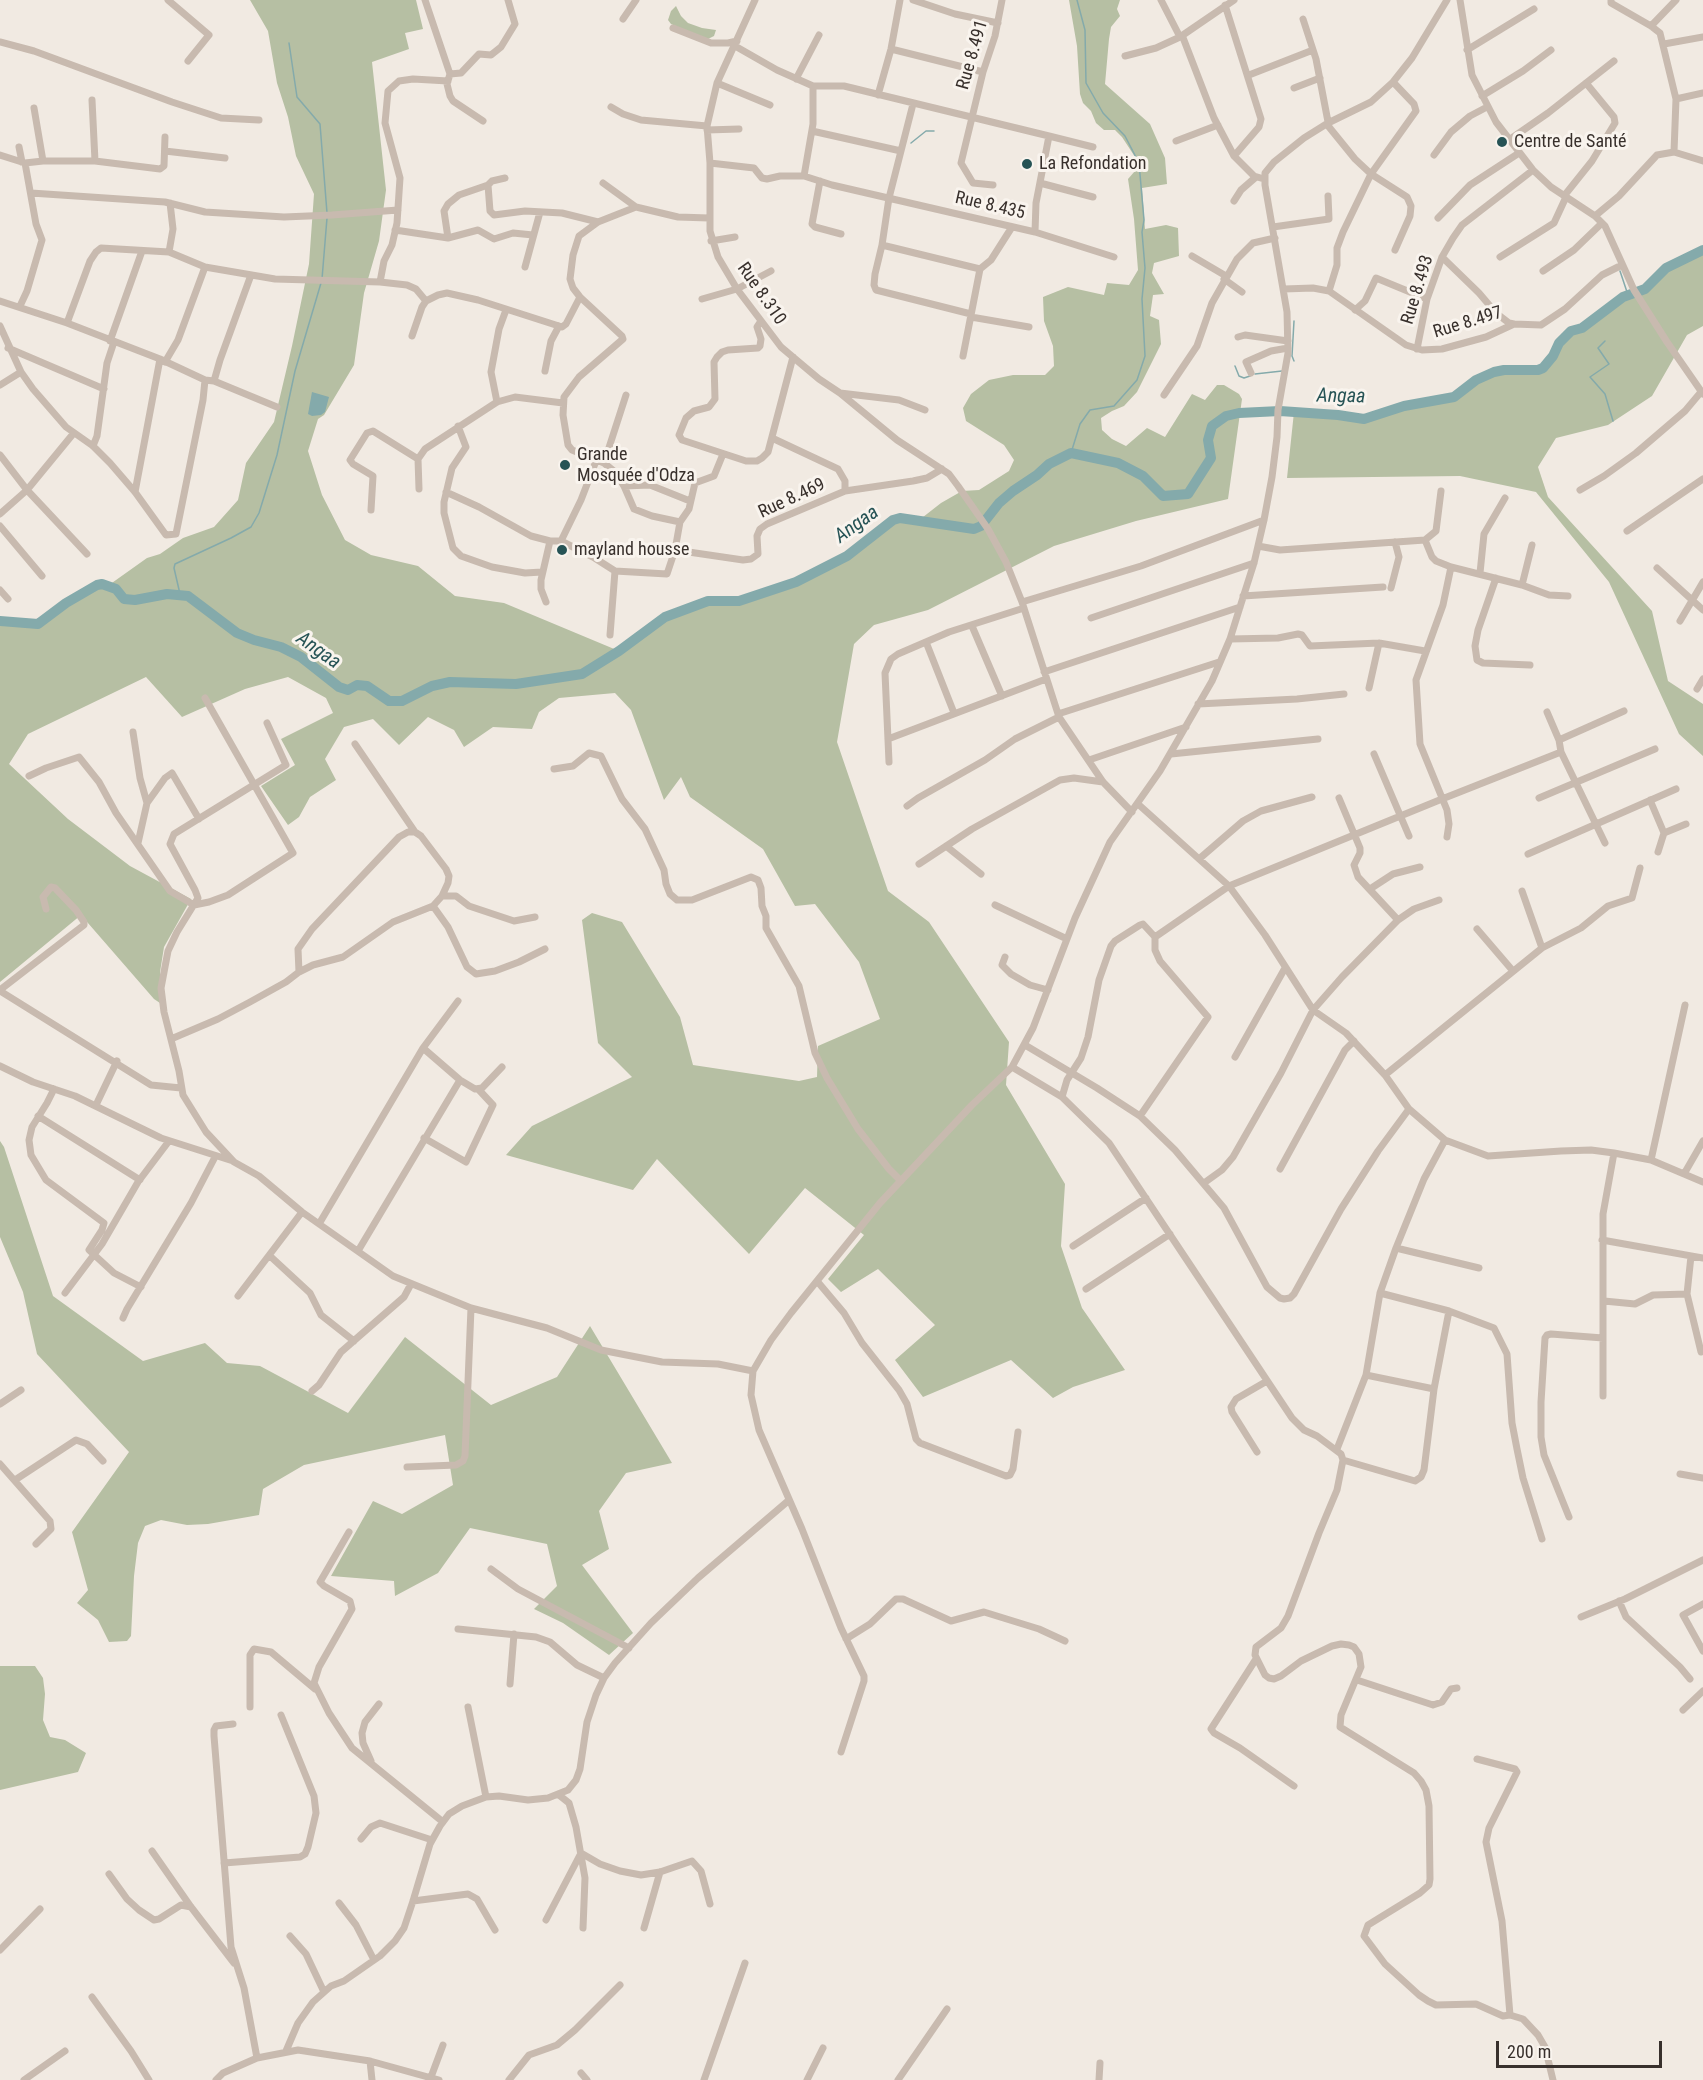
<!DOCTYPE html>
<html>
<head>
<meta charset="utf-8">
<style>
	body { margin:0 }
	#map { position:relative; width:1703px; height:2080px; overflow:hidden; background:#f1eae2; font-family:"Roboto Condensed",sans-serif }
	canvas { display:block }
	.scale { position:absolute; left:1496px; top:2041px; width:166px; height:27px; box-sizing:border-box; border:3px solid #38302c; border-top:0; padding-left:8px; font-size:18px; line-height:21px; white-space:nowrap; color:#38302c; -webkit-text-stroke:4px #f9f4ee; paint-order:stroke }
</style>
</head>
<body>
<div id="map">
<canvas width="1703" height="2080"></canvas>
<div class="scale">200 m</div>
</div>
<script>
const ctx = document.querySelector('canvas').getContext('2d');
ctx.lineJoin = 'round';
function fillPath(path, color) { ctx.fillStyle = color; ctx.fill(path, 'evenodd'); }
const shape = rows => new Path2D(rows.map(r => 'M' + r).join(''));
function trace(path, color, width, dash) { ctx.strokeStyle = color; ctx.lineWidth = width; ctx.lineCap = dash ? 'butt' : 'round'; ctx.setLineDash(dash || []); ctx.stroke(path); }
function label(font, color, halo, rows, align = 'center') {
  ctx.font = font + ' "Roboto Condensed",sans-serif'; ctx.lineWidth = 6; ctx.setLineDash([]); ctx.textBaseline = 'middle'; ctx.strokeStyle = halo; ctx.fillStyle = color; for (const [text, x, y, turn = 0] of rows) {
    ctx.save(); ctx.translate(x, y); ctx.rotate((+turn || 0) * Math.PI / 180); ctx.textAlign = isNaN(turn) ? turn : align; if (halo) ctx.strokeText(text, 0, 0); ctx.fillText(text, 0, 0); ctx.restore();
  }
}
fillPath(shape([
	[250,0,416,0,423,29,405,33,409,49,372,62,386,190,379,241,364,293,354,365,324,415,318,419,308,451,322,495,345,540,371,555,418,566,455,596,504,603,619,651,665,617,708,601,739,601,796,582,847,556,893,520,900,518,918,521,941,503,962,491,979,490,1009,471,1014,460,1004,445,966,421,963,408,971,394,989,380,1013,375,1045,375,1054,366,1053,346,1044,321,1043,297,1068,287,1104,295,1107,283,1129,285,1138,270,1134,219,1128,179,1142,163,1139,163,1122,137,1115,130,1104,130,1096,123,1091,111,1083,103,1080,94,1077,46,1069,0,1120,0,1117,9,1120,16,1111,27,1109,39,1105,84,1150,124,1165,158,1167,184,1142,188,1145,229,1166,225,1178,228,1179,256,1154,263,1152,273,1164,294,1153,295,1150,316,1159,320,1161,344,1137,392,1124,406,1112,411,1101,418,1102,430,1112,439,1126,446,1147,428,1165,437,1192,394,1205,400,1217,385,1224,385,1239,394,1242,399,1228,499,1136,521,1054,546,928,610,874,625,854,644,837,742,888,891,929,922,1009,1042,1006,1085,1065,1184,1061,1246,1082,1308,1125,1370,1073,1387,1053,1398,1011,1360,923,1397,895,1360,935,1325,878,1269,841,1292,828,1279,864,1235,805,1188,749,1254,657,1159,633,1190,506,1155,532,1126,632,1077,598,1043,582,920,592,913,622,922,680,1017,693,1065,799,1081,817,1077,818,1046,880,1019,859,962,815,904,795,906,763,849,690,797,681,777,664,800,631,710,615,693,559,698,539,712,532,729,493,727,464,747,454,730,428,717,399,745,373,719,344,727,325,759,336,780,310,797,299,817,288,825,261,786,295,765,281,739,333,713,326,698,288,677,245,689,182,717,146,677,28,734,9,764,68,819,130,866,191,899,164,947,160,972,160,1003,154,999,81,915,0,982,0,621,38,624,66,603,97,585,109,585,147,558,160,554,183,538,214,527,238,500,246,463,274,422,292,346,309,264,314,194,296,156,288,117,277,83,268,31],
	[676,6,681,16,688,23,702,28,716,30,714,36,706,40,671,24,668,20,671,11],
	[1703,250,1703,326,1687,335,1652,396,1608,425,1556,438,1538,467,1548,497,1652,611,1668,681,1703,704,1703,756,1679,734,1609,582,1536,492,1460,476,1287,478,1294,412,1364,419,1404,406,1454,397,1476,380,1494,372,1504,370,1543,368,1552,357,1559,343,1571,331,1583,328,1623,297,1645,289,1666,268],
	[0,1141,4,1147,53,1296,143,1361,205,1343,227,1363,260,1366,348,1413,405,1337,491,1405,557,1377,590,1326,672,1463,626,1473,599,1511,609,1549,582,1565,633,1633,609,1655,563,1623,534,1609,557,1586,547,1544,470,1528,438,1573,395,1596,394,1581,331,1576,373,1501,402,1514,453,1485,445,1435,304,1465,263,1489,259,1515,208,1524,187,1525,161,1520,145,1526,138,1543,134,1576,131,1636,127,1641,109,1642,98,1620,77,1603,88,1590,72,1532,129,1452,37,1354,23,1292,0,1237],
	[0,1666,35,1666,43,1678,45,1694,43,1720,50,1737,65,1740,86,1753,78,1772,0,1790]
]), '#b6bfa3');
fillPath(shape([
	[312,392,329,397,325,412,321,415,312,416,308,414]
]), '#84aaab');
trace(shape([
	[289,43,297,97,320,124,327,213],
	[911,143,926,131,934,131],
	[1620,271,1628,295],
	[322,279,327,218],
	[1605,341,1598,348,1609,364,1590,377,1605,394,1613,421],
	[1294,361,1292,356,1294,321],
	[1235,366,1239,376,1244,378,1250,376],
	[1255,374,1282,371],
	[1071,453,1080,424,1090,410,1114,406,1137,380,1145,356,1142,299,1145,268,1142,232,1144,220,1139,163,1125,136,1103,113,1086,83,1085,30,1077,0],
	[180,594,174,568,175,564,231,538,251,527,259,513,277,455,295,371,321,283]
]), '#84aaab', 1.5);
trace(shape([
	[0,621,38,624,66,603,97,585,102,584,116,589,124,599,135,600,167,594,188,596,237,633,254,640,281,647,301,657,339,687,348,690,357,685,367,686,389,701,402,701,432,686,450,682,516,684,582,674,619,651,665,617,708,601,739,601,796,582,847,556,893,520,900,518,974,529,981,526,999,503,1013,491,1037,475,1049,464,1071,453,1118,463,1143,476,1163,496,1188,494,1211,458,1208,440,1212,426,1226,416,1239,413,1280,411,1338,415,1364,419,1404,406,1454,397,1476,380,1494,372,1504,370,1538,370,1543,368,1553,356,1559,343,1571,331,1582,328,1623,297,1645,289,1666,268,1703,250]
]), '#84aaab', 10);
trace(shape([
	[168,0,209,35,188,61],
	[425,0,450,74,447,84,450,96,453,101,483,121],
	[755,0,717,83,707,126,710,163,710,231,718,257,737,289,781,347,819,379,840,393,897,440,949,474,958,486,988,529,1006,562,1022,602,1059,717,1103,782,1132,812],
	[913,0,955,14,998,23],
	[1161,0,1180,37],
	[1460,0,1472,75,1496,122,1533,170,1551,187,1595,216,1605,226,1634,290,1667,342,1703,394],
	[1611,0,1611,3,1651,26,1660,33,1676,99,1674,152],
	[1225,5,1261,119,1259,127,1234,156],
	[623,19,636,0],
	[1303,19,1316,59,1329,127,1355,159,1371,174,1416,111,1414,104,1393,82],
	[1651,26,1676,0],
	[673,28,711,43,728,43,737,41],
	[1182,35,1214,118,1234,156,1254,176,1264,179],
	[0,42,34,51,172,102,221,118,259,120],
	[1664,44,1703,37],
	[735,46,777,70,813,86,813,124,804,176,832,185,1035,232,1036,203,1049,136,844,86,813,86],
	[891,49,983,72],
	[1467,50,1534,9],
	[1125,56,1156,48,1180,37,1234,0],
	[450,74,461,73,479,54,491,55,501,47,515,24,508,0],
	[1249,75,1313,50],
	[796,79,819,35],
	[717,83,770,105],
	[1294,88,1320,78],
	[878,95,891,49,900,0],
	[1482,96,1523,71,1551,50],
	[1676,99,1703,93],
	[92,100,95,161],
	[913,104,889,198,882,245,980,269,991,260,1012,227],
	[611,107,623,114,641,120,707,126],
	[34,108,43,161],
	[707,130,739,129],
	[812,131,901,151],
	[1049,136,1093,147],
	[1509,140,1548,113,1614,61],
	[1176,141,1218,125],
	[19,147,22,162],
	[165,151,225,158],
	[0,155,25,163,43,161,95,161,160,169,164,166,165,137],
	[1434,155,1451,132,1470,116,1487,107],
	[710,163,754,168,762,178,767,179,780,176,804,176],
	[820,181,812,224,815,227,841,234],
	[603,183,636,207],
	[1040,183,1093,197],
	[488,185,492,181,505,178],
	[993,185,973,183,961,163,983,72,995,36,1002,0],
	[31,193,165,202,205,212,284,217,332,215,398,210],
	[1564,196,1592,161,1615,123,1614,117,1586,83],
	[1234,201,1241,190,1256,177],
	[1595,216,1619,196,1657,155,1674,152,1703,161],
	[709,218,678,217,636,207,598,222,579,236,573,255,570,279,573,288,580,297,622,336,623,339,579,377,564,397,563,415,568,445,572,450,604,463,615,472,624,486,634,509,652,516,680,522,675,550,743,560,751,559,758,554,757,536,760,529,767,524,845,491,845,481,838,469,772,438],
	[1438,218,1470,185,1519,153],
	[1273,227,1329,219,1328,196],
	[395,230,448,238,478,230,494,239,513,233,533,235],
	[1035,232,1114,257],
	[448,238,444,211,448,204,459,195,488,185,490,211,494,215,525,211,562,213,598,222],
	[711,241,735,237],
	[882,245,875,274,874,285,876,290,971,314],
	[169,252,173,229,170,203],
	[1192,256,1226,276],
	[1442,257,1479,293,1496,313,1509,323,1514,324],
	[1500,257,1554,223,1566,197],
	[525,267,540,212],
	[1543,271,1574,250,1602,223],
	[1224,279,1242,292],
	[380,282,384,261,392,245,397,223,400,178,385,123,388,91,399,81,413,79,448,81],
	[1284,289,1313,288,1329,291,1406,345,1422,350,1442,349,1486,337,1514,324,1541,325,1565,309,1602,275,1622,265],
	[1329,291,1337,265,1337,248,1343,232,1371,174,1407,197,1411,206,1410,216,1395,250],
	[702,299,737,289,771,271],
	[0,301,67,323,160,359,205,380,203,400,176,534,166,535,135,492,110,463,93,446,66,427,33,389,21,372,0,326],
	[20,306,27,291,42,240,36,224,25,163],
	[1355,310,1365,301,1376,278,1427,299],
	[971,317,1029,327],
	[761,321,757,327,761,339,760,346,758,348,728,350,722,352,717,357,714,362,715,399,709,407,694,411,686,418,679,435,682,440,746,461,757,461,762,458,768,452,793,357],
	[67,323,90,261,96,252,101,248,169,252,205,267,275,279,380,282,407,285,416,289,426,301],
	[412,336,422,307,426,301,438,295,447,293,478,300,562,327,566,324,580,297],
	[1238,337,1245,335,1288,341],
	[110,341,142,251],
	[8,348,104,389],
	[1417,349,1427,299,1442,257,1453,238,1462,225,1533,170],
	[963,356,980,269],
	[165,362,178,340,205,267],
	[545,371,551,341,559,326],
	[1251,373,1246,362,1271,351,1288,348],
	[205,380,214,381,220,360,251,275],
	[214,381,277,407],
	[0,385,21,372],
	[840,393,899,400,925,410],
	[1164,395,1197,346,1212,303,1237,259,1253,243,1275,238],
	[497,402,491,372,499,329,506,310],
	[458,426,466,447,452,468,444,502,444,513,453,548,461,556,492,567,525,573,542,572],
	[93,446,97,436,107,363,114,342],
	[0,455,27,490,87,554],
	[604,463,626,395],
	[624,486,650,485,690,501],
	[419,489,418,459,425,449,497,402,515,397,563,403],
	[1580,490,1604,476,1636,453,1685,411,1701,392],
	[845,491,913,481,927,478,942,469],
	[135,492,160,359],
	[446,492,479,507,531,536,550,541,561,541,593,557,615,571,667,574,675,550],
	[371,510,373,476,353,464,350,460,367,433,373,431,418,459],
	[0,514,27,490,73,434],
	[680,522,689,509,695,483,714,476,723,454],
	[0,526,42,576],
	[1627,531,1703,479],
	[1425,540,1432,557,1436,561,1451,567,1522,585,1549,595,1568,596],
	[561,541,581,500,596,461],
	[1258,546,1280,550,1425,540,1436,531,1441,491],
	[1657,568,1703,610],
	[1480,573,1484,534,1505,498],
	[1496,578,1478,630,1475,646,1477,660,1483,663,1530,665],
	[1522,585,1532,545],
	[1391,588,1399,557,1395,542],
	[0,590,8,599],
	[1243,596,1383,587],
	[546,602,541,589,541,580,550,541],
	[1022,602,1141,566,1264,520],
	[1091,618,1254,563],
	[1680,621,1703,582],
	[972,626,1002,696],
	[610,635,615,571],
	[1230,639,1278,638,1298,634,1302,635,1310,646,1379,643,1425,651],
	[926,642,954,713],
	[1044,672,1240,607],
	[1369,688,1379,643],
	[1697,689,1703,679],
	[1198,704,1297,699,1344,694],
	[1547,712,1559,740,1561,752,1605,843],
	[1058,714,1219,662],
	[267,723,286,765,174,834,170,844,195,890,198,898,177,932,168,951,161,988,164,1012,179,1071,183,1095,206,1132,234,1162,259,1176,302,1212,393,1276,471,1308,547,1328,601,1350,662,1362,718,1364,753,1371],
	[133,732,140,778,147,803],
	[888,739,1046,679],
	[1559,740,1624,711],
	[355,744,415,832],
	[1171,754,1318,739],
	[1374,754,1409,836],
	[1089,760,1186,727],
	[889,762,885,673,891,659,898,654,949,632,1024,608],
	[554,769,573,766,589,753,601,756,622,799,645,829,664,870,666,884,670,894,677,900,692,900,751,877,758,880,761,888,762,906,766,916,766,928,799,986,815,1053,827,1078,858,1129,889,1169,901,1181],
	[29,776,46,768,79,757,99,782,116,813,170,891,194,905,209,902,228,895,293,853,205,698],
	[1339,798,1360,848,1360,853,1354,865,1358,877,1398,920],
	[1539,798,1655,749],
	[1650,800,1664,833,1658,852],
	[1138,804,1229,886,1265,935,1313,1010,1346,1033,1385,1075,1409,1109,1445,1140,1488,1156,1561,1151,1591,1150,1614,1153,1651,1160,1703,1182],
	[907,806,918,798,985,760,1015,739,1059,717],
	[1664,833,1686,824],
	[1447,837,1449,824,1447,810,1420,744,1416,680,1443,605,1451,567],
	[138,843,147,803,165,778,172,773,199,819],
	[946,846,981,874],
	[1528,854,1676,789],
	[1199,859,1243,821,1261,811,1312,797],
	[919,864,972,829,1060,780,1074,778,1103,782],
	[1370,889,1393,874,1420,867],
	[1522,891,1542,948],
	[442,896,456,896,469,906,514,921,535,917],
	[995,905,1067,939],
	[433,906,448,927,467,967,476,974,495,971,519,962,545,949],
	[1477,929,1513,971],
	[1155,937,1229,886,1442,799,1561,752],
	[1005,957,1002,965,1011,974,1030,985,1048,990],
	[0,990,84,925,84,922,76,910,55,888,51,887,43,897,46,909],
	[0,991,151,1085,181,1088],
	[171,1039,218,1019,250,1002,286,982,299,972,313,965,343,957,393,922,433,906,442,896,448,883,449,876,446,869,421,836,415,832,408,832,399,837,312,929,298,949,299,972],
	[1025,1045,1097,1088,1140,1116,1175,1150,1224,1208,1267,1287,1280,1298,1284,1299,1290,1298,1294,1294,1341,1209,1378,1151,1409,1109],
	[423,1048,460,1080,475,1089,482,1088,502,1067],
	[1235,1057,1285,968],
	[0,1066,33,1082,75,1096,161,1138,233,1161],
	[1012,1067,1062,1097,1109,1143,1292,1418,1304,1430,1317,1436,1341,1454,1343,1460,1337,1490,1319,1533,1288,1616,1281,1628,1256,1647,1255,1655,1265,1675,1269,1678,1274,1679,1281,1676,1301,1661,1332,1646,1341,1644,1349,1645,1354,1647,1359,1654,1361,1667,1341,1715,1340,1727,1414,1773,1421,1781,1426,1790,1429,1806,1430,1879,1429,1885,1420,1893,1368,1925,1364,1936,1385,1964,1419,1995,1428,2001,1436,2005,1476,2004,1503,2016,1510,2015,1523,2019,1538,2035,1545,2047,1553,2080],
	[1385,1075,1542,948,1581,928,1608,906,1632,898,1640,868],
	[54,1089,47,1103,32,1127,29,1140,31,1155,46,1180,104,1223,102,1230,89,1250,114,1273,141,1287],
	[1062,1097,1067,1080,1081,1058,1088,1037,1099,980,1111,946,1115,941,1140,925,1143,924,1155,937,1155,950,1160,961,1208,1017,1140,1116],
	[96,1105,117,1061],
	[38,1116,140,1180],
	[424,1138,466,1162,493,1105,479,1090],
	[1651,1160,1685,1005],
	[1280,1169,1345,1050,1354,1041],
	[1684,1174,1703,1141],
	[1204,1183,1222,1170,1233,1157,1281,1073,1313,1010,1342,977,1398,920,1414,909,1439,900],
	[319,1224,423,1048,458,1001],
	[1602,1240,1703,1258],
	[1073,1246,1146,1198],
	[1396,1248,1479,1268],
	[358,1251,460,1080],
	[270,1256,310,1293,321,1315,354,1341],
	[1691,1256,1687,1294,1701,1352],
	[817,1281,844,1313,862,1343,899,1390,907,1404,916,1439,920,1443,1006,1476,1010,1475,1013,1469,1018,1432],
	[1086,1289,1170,1234],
	[65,1293,102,1244,138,1182,169,1141],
	[1380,1293,1449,1311,1494,1328,1507,1354,1512,1423,1517,1449,1523,1478,1542,1539],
	[238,1296,302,1212],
	[1604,1301,1635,1304,1653,1295,1687,1294],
	[123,1318,127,1309,191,1203,215,1157],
	[1366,1375,1434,1389],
	[312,1391,319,1385,341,1352,404,1297,411,1284],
	[1603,1396,1603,1214,1614,1153],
	[0,1404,21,1390],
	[1337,1449,1366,1375,1380,1293,1396,1248,1424,1179,1445,1140],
	[1257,1452,1232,1412,1231,1407,1236,1399,1267,1381],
	[1343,1460,1415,1481,1421,1477,1424,1470,1434,1389,1449,1311],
	[0,1464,50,1521,51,1529,36,1544],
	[407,1467,456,1465,463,1461,465,1456,471,1308],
	[1680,1474,1703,1478],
	[15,1480,76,1440,87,1444,103,1461],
	[1569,1517,1544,1455,1541,1437,1541,1402,1545,1338,1547,1335,1551,1334,1603,1338],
	[349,1532,320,1582,324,1586,350,1601,352,1609,319,1667,314,1683,329,1713,352,1748,443,1822],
	[491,1569,518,1589,629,1648],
	[1619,1601,1626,1617,1680,1667,1690,1679],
	[1703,1604,1683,1615,1703,1651],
	[1581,1617,1625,1599,1703,1560],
	[458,1629,536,1637,550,1642,577,1665,604,1678],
	[846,1639,870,1624,896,1599,903,1599,951,1621,984,1612,1039,1629,1065,1641],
	[1256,1659,1211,1729,1214,1733,1240,1748,1294,1786],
	[1357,1680,1433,1705,1442,1702,1451,1689,1457,1688],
	[510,1684,514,1634],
	[250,1707,250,1655,254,1649,271,1652,315,1689],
	[468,1707,486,1797],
	[1683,1710,1703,1691],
	[233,1724,216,1726,214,1730,214,1736,231,1947,244,1988,257,2058],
	[841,1752,864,1681,864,1676,841,1628,802,1529,759,1430,751,1395,753,1371,771,1340,791,1313,880,1203,972,1105,1012,1067,1033,1028,1075,918,1110,842,1160,771,1212,681,1230,639,1240,607,1254,563,1264,520,1272,477,1277,437,1278,410,1288,353,1287,312,1265,185,1265,173,1274,162,1304,138,1328,123,1371,102,1393,82,1412,58,1447,0],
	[1477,1759,1515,1769,1517,1772,1489,1828,1486,1842,1502,1921,1510,2015],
	[371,1761,363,1743,362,1733,365,1722,379,1704],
	[559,1795,569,1803,576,1827,585,1878,583,1928],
	[361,1839,371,1827,380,1823,432,1840],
	[152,1851,191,1907,234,1963],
	[224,1863,300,1857,305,1854,308,1847,316,1813,314,1796,281,1715],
	[109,1874,127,1899,139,1910,154,1920,159,1919,181,1905,191,1907],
	[413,1901,468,1894,477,1899,495,1930],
	[339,1903,356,1925,374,1960],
	[546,1920,581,1853,600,1864,620,1871,641,1875,660,1872,692,1861,701,1871,710,1904],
	[644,1928,660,1872],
	[290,1936,306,1954,324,1992],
	[0,1950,40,1909],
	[92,1997,131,2051,149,2080],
	[286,2051,298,2023,313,2002,331,1986,344,1981,380,1956,395,1941,404,1928,413,1901,430,1844,440,1826,449,1814,462,1806,486,1797,499,1796,528,1800,548,1798,568,1790,576,1780,580,1769,587,1722,596,1695,604,1678,615,1663,651,1623,698,1578,788,1501],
	[370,2061,372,2080],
	[581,2073,587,2080],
	[431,2077,443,2045],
	[24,2080,65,2051],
	[216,2080,223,2073,257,2058,298,2050,370,2061,439,2080],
	[509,2080,529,2055,557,2045,575,2030,620,1985],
	[704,2080,745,1963],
	[807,2080,823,2048],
	[898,2080,947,2009],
	[1099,2080,1100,2063]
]), '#c8baaf', 7);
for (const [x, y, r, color] of [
	[1502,142,6,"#265355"],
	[1027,164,6,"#265355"],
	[565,465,6,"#265355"],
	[562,550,6,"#265355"]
]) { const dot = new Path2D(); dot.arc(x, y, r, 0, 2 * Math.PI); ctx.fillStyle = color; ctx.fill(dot); trace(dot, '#f9f4ee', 2); }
label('18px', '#38302c', '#f9f4ee', [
	["Rue 8.491",973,55,-74],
	["Rue 8.435",990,206,13],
	["Rue 8.493",1418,290,-73],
	["Rue 8.310",761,294,55],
	["Rue 8.497",1468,323,-17],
	["Rue 8.469",792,499,-25]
]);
label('18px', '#38302c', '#f9f4ee', [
	["Centre de Santé",1514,142],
	["La Refondation",1039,164],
	["Grande",577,455],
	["Mosquée d'Odza",577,476],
	["mayland housse",574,550]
], 'left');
label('italic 20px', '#265355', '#f9f4ee', [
	["Angaa",1341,397,1],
	["Angaa",857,525,-36],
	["Angaa",318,651,35]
]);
</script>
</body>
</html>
